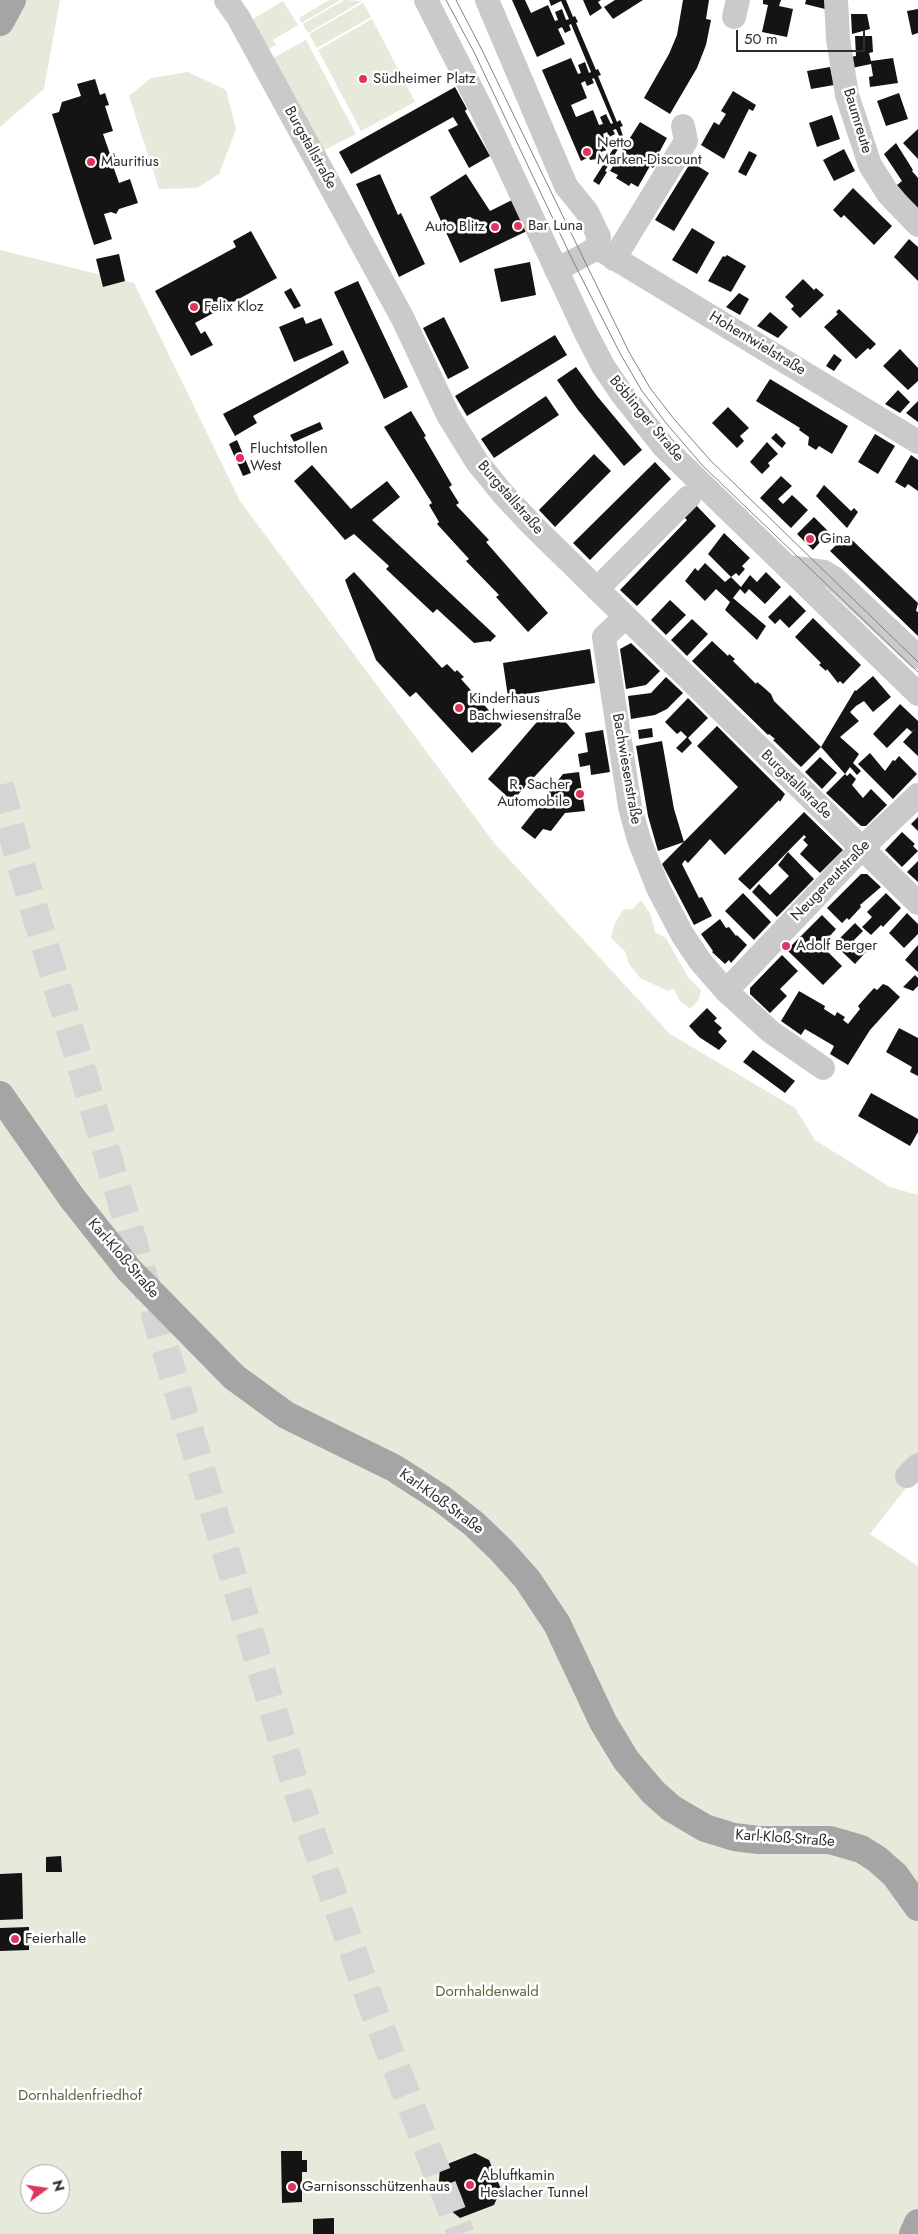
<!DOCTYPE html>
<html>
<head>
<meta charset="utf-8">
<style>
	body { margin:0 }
	#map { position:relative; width:918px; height:2234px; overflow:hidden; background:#fff; font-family:Jost,sans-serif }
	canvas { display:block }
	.north { position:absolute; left:20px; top:2164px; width:50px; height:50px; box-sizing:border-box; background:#fff; border:1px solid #ababab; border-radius:50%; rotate:76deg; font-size:14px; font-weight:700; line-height:20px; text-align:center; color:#2d2d2d }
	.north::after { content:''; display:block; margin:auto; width:18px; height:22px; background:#dd355d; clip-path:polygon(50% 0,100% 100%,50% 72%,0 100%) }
	.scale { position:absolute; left:736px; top:30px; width:129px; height:22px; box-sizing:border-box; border:2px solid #2d2d2d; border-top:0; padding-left:6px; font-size:15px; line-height:18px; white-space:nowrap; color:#2d2d2d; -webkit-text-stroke:4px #fff; paint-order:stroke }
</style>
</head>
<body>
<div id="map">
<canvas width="918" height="2234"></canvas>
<div class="north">N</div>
<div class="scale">50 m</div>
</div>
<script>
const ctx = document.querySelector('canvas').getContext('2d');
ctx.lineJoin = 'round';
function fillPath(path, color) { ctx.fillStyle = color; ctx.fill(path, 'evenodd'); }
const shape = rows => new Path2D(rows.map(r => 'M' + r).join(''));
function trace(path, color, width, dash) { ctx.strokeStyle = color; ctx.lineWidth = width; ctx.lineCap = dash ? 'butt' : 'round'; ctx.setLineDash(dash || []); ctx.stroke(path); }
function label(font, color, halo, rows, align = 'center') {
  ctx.font = font + ' Jost,sans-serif'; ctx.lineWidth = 5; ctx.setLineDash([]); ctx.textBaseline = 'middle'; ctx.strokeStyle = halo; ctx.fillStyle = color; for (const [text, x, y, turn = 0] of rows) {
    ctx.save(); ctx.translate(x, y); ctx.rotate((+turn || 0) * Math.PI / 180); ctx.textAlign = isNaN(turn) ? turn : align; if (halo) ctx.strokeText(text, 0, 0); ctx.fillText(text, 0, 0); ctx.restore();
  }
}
fillPath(shape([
	[25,0,60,0,44,89,0,127,0,34],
	[329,0,340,0,302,23,299,18],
	[344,0,362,1,308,33,303,24],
	[283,1,298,25,273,40,276,45,264,52,248,22],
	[363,3,371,17,317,48,309,34],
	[372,19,415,102,361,131,318,50],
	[306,40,356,134,319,153,269,60],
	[188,72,226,90,236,129,219,174,197,188,159,189,129,96,151,78],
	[0,250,134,283,240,501,495,844,670,1034,795,1108,815,1140,890,1187,918,1195,918,1476,906,1488,870,1534,918,1566,918,2234,0,2234],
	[30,2174,60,2174,60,2204,30,2204],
	[641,900,651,915,655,932,666,938,688,977,701,990,698,1001,690,1009,680,1001,674,989,668,991,640,978,629,964,625,951,611,938,615,923,623,910,633,909]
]), '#e5eadb');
fillPath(shape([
	[512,0,525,0,531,13,548,5,555,21,558,20,555,12,562,9,566,20,569,19,561,1,551,6,549,0,566,0,573,17,575,16,578,22,576,23,596,70,598,69,601,75,598,76,617,122,620,120,623,126,620,127,624,139,628,141,640,122,667,138,655,160,657,162,653,168,650,166,638,187,631,183,629,186,616,178,618,175,610,171,622,151,623,145,621,144,605,171,607,172,599,185,593,181,620,138,616,129,613,130,615,134,609,137,607,132,603,134,609,149,601,152,603,155,597,159,590,160,589,157,581,161,542,70,571,58,578,74,581,73,578,65,585,62,589,73,591,72,571,24,569,25,571,30,565,33,562,27,558,29,565,44,537,57],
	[594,78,613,123,611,124,606,114,600,117,603,124,599,125,593,110,576,117,571,105,587,98,581,83,585,81,587,86,594,83,592,79],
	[583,0,601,0,598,2,602,8,590,16],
	[615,0,643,0,613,19,604,7],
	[683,0,709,0,706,19,711,20,706,45,697,68,670,114,644,98,669,54,677,35],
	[763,0,781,0,779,6,793,9,787,37,762,32,768,5,763,4],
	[806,0,825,0,825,9,805,4],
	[918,9,918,33,912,35,907,11],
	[851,14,867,14,870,29,852,34],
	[855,36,872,36,873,52,869,53,871,61,893,58,898,83,870,87,869,77,873,76,871,64,852,68,850,57,856,56],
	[830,67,834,85,811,89,807,71],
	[95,79,100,95,105,93,109,105,105,106,113,131,103,134,110,154,114,153,116,162,112,163,119,183,130,179,138,203,119,209,116,214,111,212,104,214,112,239,94,245,52,114,59,112,62,102,81,96,77,84],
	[455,87,467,109,465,111,490,156,469,168,448,130,458,125,453,117,351,174,339,152],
	[733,91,756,105,753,111,749,109,724,159,701,145,714,122,719,125,726,114,721,111],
	[899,93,908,119,886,126,877,101],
	[832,115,840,139,817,147,809,123],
	[918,129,918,159,903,143],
	[896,143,913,170,912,171,918,178,918,210,897,185,902,181,884,154],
	[844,149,855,171,834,181,823,160],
	[749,151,757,155,746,176,738,172],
	[691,162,709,173,674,231,655,220],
	[380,174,398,215,401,213,425,264,399,277,356,184],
	[466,174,490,211,512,200,527,231,460,263,430,197],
	[853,188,892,226,874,245,844,215,841,218,833,210],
	[692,228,715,242,697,274,672,260],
	[251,231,277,278,195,323,201,334,205,331,213,345,191,356,155,291,236,247,233,241],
	[909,239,918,247,918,281,894,257],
	[119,254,125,281,103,287,96,259],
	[727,255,746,266,731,292,708,281,723,256,725,257],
	[530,262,536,295,501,302,494,269],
	[803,279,814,290,816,288,824,295,800,318,791,309,794,306,785,297],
	[358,281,408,387,384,399,334,292],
	[291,288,301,306,294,309,284,292],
	[739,293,749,299,740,315,726,307],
	[839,309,876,344,870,350,868,348,856,359,824,327,838,314,836,312],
	[770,312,788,327,778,338,757,326],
	[303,317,306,324,321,318,333,345,294,362,279,327],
	[444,317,469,368,448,379,423,328],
	[555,335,567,355,467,416,455,396],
	[900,349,918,368,918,381,908,390,883,366],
	[343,350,349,363,253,416,257,423,235,436,223,414],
	[834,354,842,360,834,371,826,366],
	[576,367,597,396,642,450,624,466,578,410,557,380],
	[770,379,848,426,832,454,819,446,816,450,808,445,809,437,799,430,800,428,756,401],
	[898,390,910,402,900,413,885,404],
	[546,396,559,415,494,458,481,439],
	[918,401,918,422,906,413],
	[728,407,749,428,740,436,744,441,737,448,712,423],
	[411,411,426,436,424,437,452,485,449,487,459,503,456,505,489,540,486,542,548,613,528,632,496,597,499,595,466,561,469,559,437,524,439,522,429,505,432,503,384,427],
	[320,422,323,429,294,442,290,435],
	[776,433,786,443,782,448,771,438],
	[875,434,895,446,878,474,858,462],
	[237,440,251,473,243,476,229,444],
	[767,442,778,454,768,463,770,466,762,474,750,462],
	[594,454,611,471,555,527,539,510],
	[911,455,918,460,918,491,908,484,905,488,895,482],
	[655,462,671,479,590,560,573,543],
	[312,465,351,509,387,481,400,497,372,520,496,636,490,642,489,641,474,643,437,609,433,613,386,569,389,566,354,534,345,540,294,481],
	[781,476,792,486,778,499,783,504,792,495,808,510,791,528,760,498],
	[824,485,851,511,854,508,858,512,847,528,816,496],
	[694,503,716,526,637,606,620,590,687,520,682,515],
	[814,517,829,532,813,550,797,534],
	[724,533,750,558,742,566,745,569,739,576,736,573,731,577,741,587,750,575,757,582,766,572,781,587,765,604,749,589,745,594,740,589,733,598,766,626,757,640,725,610,730,602,716,589,705,601,685,581,695,568,698,571,705,563,725,582,731,577,708,554],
	[842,539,847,543,851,539,918,603,916,611,918,612,918,636,830,551],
	[354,572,442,668,447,664,455,672,457,670,464,677,461,679,502,725,472,753,416,692,410,697,376,660,345,580],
	[790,595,806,611,789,628,780,619,775,624,768,617],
	[670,600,686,615,666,635,651,620],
	[813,618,861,665,843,684,840,681,838,683,827,669,826,671,819,665,821,663,795,637],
	[692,619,708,634,687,656,671,640],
	[712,641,728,656,729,654,735,659,733,661,756,684,757,682,762,686,771,694,774,701,821,747,855,690,856,691,873,676,891,697,873,712,864,701,856,706,850,712,859,721,840,737,859,754,853,763,861,771,857,775,850,767,845,774,821,747,801,767,773,740,775,739,769,734,768,735,692,661],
	[631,643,660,671,646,685,626,689,620,649],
	[590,649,595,683,508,697,503,663],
	[666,677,683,693,667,709,655,715,631,719,628,696,651,693],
	[688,698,708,718,688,738,692,743,682,753,676,748,687,737,681,731,677,734,665,722],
	[900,704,918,721,918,756,903,742,916,728,912,732,907,728,887,748,873,734],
	[548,709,563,719,575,733,512,801,488,779],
	[717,726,785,794,780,802,779,800,725,855,710,839,688,863,685,860,682,864,699,898,702,897,712,916,694,925,662,864,738,787,697,746],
	[652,728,653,737,639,739,638,730],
	[603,730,610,772,591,775,590,765,580,767,578,754,588,752,585,733],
	[662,741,674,809,684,842,658,851,648,816,636,746],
	[870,753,885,771,893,760,895,761,899,756,917,774,893,799,858,764],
	[820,757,837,773,822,789,805,772],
	[579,772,585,811,565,813,551,831,543,829,535,839,521,828,563,774],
	[850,773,856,779,852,785,863,798,871,789,887,805,866,826,861,826,826,793,845,774,847,776],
	[804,812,843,850,820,873,800,854,808,845,803,840,806,837,804,835,750,890,738,879],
	[918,817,918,831,911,824],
	[902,832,915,844,913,846,918,851,902,867,885,850],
	[788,852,814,879,777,917,752,892,759,884,770,895,789,876,778,865],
	[918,861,918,882,907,872],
	[861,874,867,874,881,887,860,905,861,907,849,920,847,918,842,923,827,908],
	[743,893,771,922,754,940,725,911],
	[886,893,901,908,883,927,881,925,871,935,862,927,872,917,867,912],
	[907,913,918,924,918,934,904,948,889,933],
	[822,915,836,929,828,938,829,941,823,947,842,966,823,985,787,950],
	[720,919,726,928,729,927,736,936,737,935,747,945,731,963,729,960,725,964,712,952,713,951,701,934],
	[855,923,863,931,854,940,866,952,855,964,834,944],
	[918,945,918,972,905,960],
	[782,955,798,971,780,989,787,996,770,1013,750,994,750,988],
	[915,975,918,978,918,986,913,991,903,987],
	[883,984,888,986,900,997,870,1030,848,1065,830,1054,834,1046,805,1029,801,1035,781,1021,799,991,825,1006,824,1009,835,1016,837,1012,845,1017,843,1020,848,1024,860,1009,858,1006,874,988,877,990],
	[707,1008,717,1018,714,1021,722,1028,718,1032,727,1041,719,1050,699,1037,689,1026],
	[899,1028,918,1038,918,1076,910,1072,912,1067,886,1052],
	[753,1050,795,1081,785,1093,743,1062],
	[871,1093,918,1119,918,1132,910,1146,858,1116],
	[61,1856,62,1872,46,1872,46,1857],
	[22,1873,23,1919,0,1920,0,1874],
	[29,1927,29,1950,0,1951,0,1928],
	[281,2151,302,2151,302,2160,307,2160,307,2172,302,2172,302,2202,282,2203],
	[475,2153,489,2160,501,2189,494,2205,460,2218,450,2210,439,2181,440,2167],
	[334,2218,334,2234,313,2234,313,2219]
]), '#141414');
trace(shape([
	[0,785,17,852,298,1794,372,2006,461,2234]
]), '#d5d5d5', 28, [28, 14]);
trace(shape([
	[226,0,238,17,403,319,448,415,477,462,503,494,533,526,918,903],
	[426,0,481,108,586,333,603,366,622,394,664,447,918,694],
	[487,0,566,186,587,212,599,237,596,247,590,252,556,270],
	[836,0,838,39,847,95,870,165,889,195,918,225],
	[734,17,738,0],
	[596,247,918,442],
	[614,259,686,141,683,126],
	[789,567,824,572,834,578,918,657],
	[597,589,689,497],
	[624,618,604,637,630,807,639,840,658,888,682,934,700,961,726,991,771,1032,823,1068],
	[726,991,861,849,918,795],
	[907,1476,918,1465]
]), '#cacaca', 24);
trace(shape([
	[0,22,12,0],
	[0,1095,72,1198,129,1270,234,1377,286,1415,394,1468,442,1499,474,1524,501,1550,527,1579,557,1624,603,1722,626,1760,653,1792,671,1808,705,1828,734,1837,759,1840,830,1840,861,1849,877,1859,895,1875,918,1907],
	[913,2234,918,2223]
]), '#a5a5a5', 28);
trace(shape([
	[446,0,474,52,573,261,621,355,642,391,666,423,702,465,918,672],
	[456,0,482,50,629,352,650,388,674,419,710,460,918,662]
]), '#828282', 1);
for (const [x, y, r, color] of [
	[363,79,5,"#dd355d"],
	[587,152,5,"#dd355d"],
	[91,162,5,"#dd355d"],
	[518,226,5,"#dd355d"],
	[495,227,5,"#dd355d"],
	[194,307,5,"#dd355d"],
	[240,458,5,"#dd355d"],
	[810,539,5,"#dd355d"],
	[459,708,5,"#dd355d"],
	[580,794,5,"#dd355d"],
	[786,946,5,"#dd355d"],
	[15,1939,5,"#dd355d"],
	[470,2185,5,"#dd355d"],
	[292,2187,5,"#dd355d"]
]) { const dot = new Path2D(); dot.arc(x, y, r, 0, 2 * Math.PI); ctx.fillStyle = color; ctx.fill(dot); trace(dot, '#fff', 2); }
label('15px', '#2d2d2d', '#fff', [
	["Südheimer Platz",373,79],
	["Netto",597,143],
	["Marken-Discount",597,160],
	["Mauritius",101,162],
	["Bar Luna",528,226],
	["Auto Blitz",485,227,"right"],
	["Felix Kloz",204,307],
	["Fluchtstollen",250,449],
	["West",250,466],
	["Gina",820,539],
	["Kinderhaus",469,699],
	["Bachwiesenstraße",469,716],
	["R. Sacher",570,785,"right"],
	["Automobile",570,802,"right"],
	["Adolf Berger",796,946],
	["Feierhalle",25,1939],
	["Abluftkamin",480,2176],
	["Heslacher Tunnel",480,2193],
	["Garnisonsschützenhaus",302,2187]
], 'left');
label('15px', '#2d2d2d', '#fff', [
	["Baumreute",857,121,73],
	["Burgstallstraße",310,148,61],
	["Hohentwielstraße",757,344,31],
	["Böblinger Straße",646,419,50],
	["Burgstallstraße",510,498,49],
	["Bachwiesenstraße",626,769,80],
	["Burgstallstraße",796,785,44],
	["Neugereutstraße",831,881,-46],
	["Karl-Kloß-Straße",123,1259,49],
	["Karl-Kloß-Straße",441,1502,36],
	["Karl-Kloß-Straße",785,1839,4]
]);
label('15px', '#57663c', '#fff', [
	["Dornhaldenwald",487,1992],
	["Dornhaldenfriedhof",80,2096]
]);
</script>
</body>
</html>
